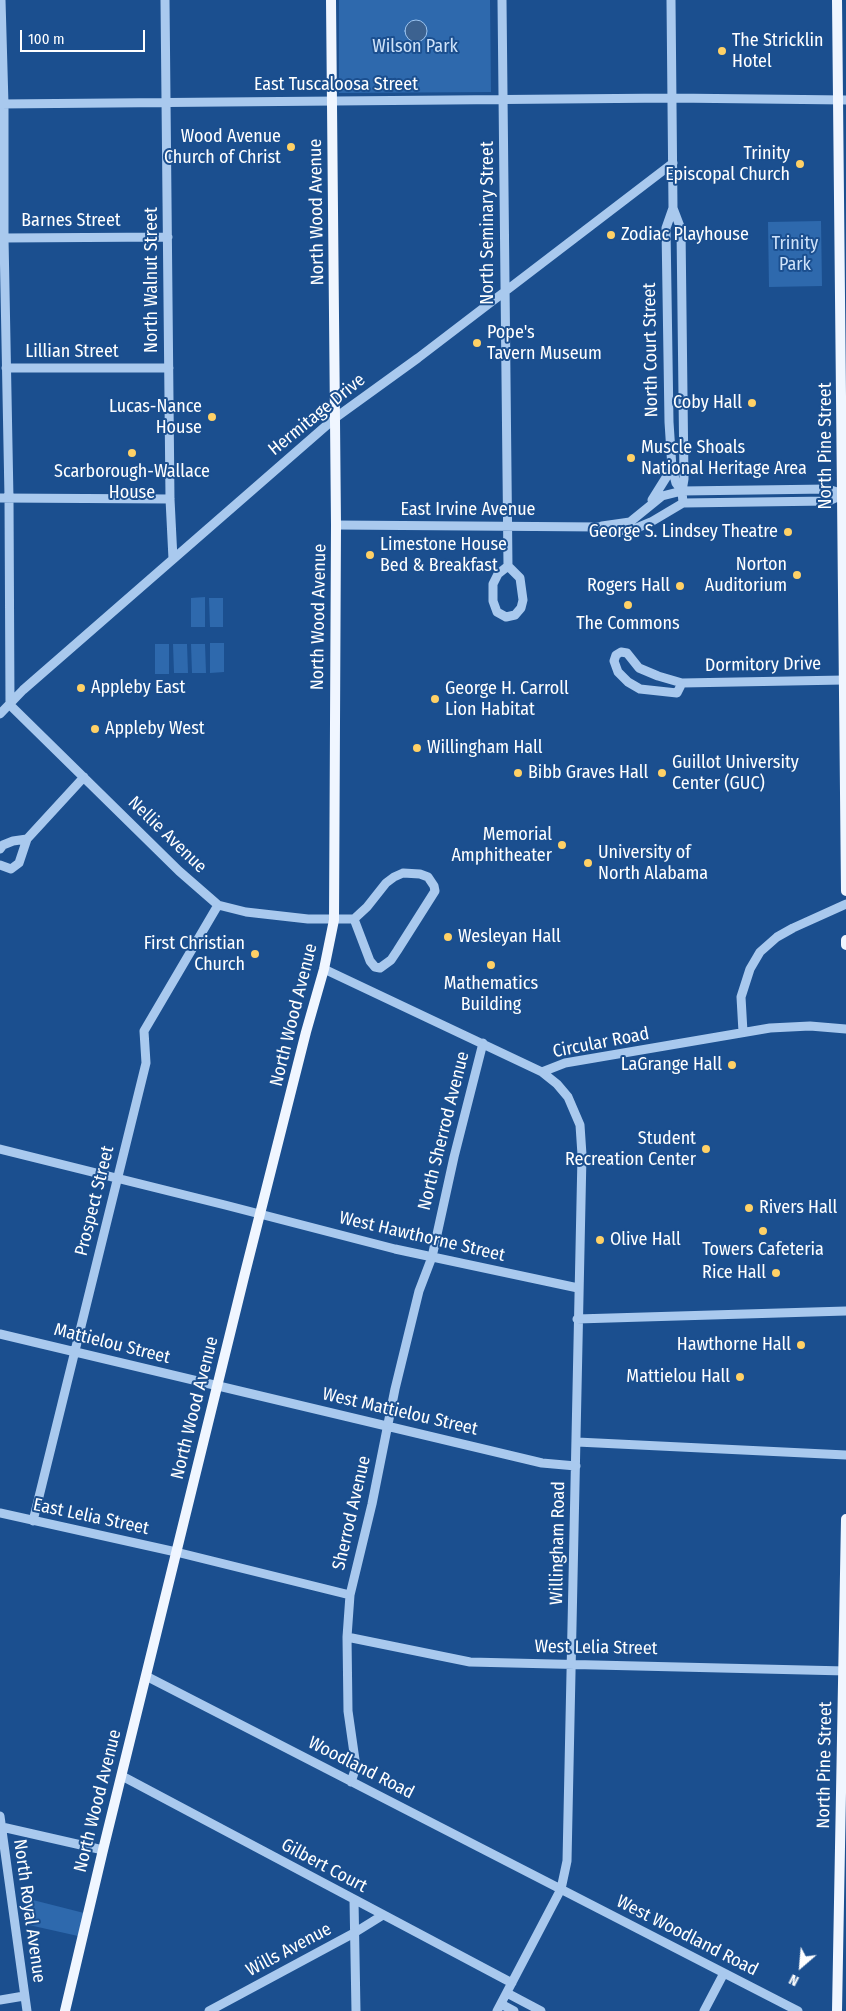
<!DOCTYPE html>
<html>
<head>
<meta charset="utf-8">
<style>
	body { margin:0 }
	#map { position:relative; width:846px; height:2011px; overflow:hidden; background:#1b4f8f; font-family:"Fira Sans Condensed",sans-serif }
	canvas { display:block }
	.north { position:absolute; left:776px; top:1941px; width:50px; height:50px; -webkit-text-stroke:4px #1b4f8f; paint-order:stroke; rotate:207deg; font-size:14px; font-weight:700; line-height:20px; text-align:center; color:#fff }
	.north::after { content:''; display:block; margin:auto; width:18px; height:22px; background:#fff; clip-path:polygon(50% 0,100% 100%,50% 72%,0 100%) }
	.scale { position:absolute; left:20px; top:30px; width:125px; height:22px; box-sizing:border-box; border:2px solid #fff; border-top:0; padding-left:6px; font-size:15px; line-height:18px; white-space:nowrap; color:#fff; -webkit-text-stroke:4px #1b4f8f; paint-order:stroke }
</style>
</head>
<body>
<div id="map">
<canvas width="846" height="2011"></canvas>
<div class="north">N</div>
<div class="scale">100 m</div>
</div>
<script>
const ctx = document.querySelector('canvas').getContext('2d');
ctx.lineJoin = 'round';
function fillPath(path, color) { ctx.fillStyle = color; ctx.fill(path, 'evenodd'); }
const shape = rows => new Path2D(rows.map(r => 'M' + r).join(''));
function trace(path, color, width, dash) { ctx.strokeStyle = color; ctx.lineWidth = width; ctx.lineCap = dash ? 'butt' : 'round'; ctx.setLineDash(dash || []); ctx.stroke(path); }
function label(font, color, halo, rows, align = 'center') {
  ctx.font = font + ' "Fira Sans Condensed",sans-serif'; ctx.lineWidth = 4; ctx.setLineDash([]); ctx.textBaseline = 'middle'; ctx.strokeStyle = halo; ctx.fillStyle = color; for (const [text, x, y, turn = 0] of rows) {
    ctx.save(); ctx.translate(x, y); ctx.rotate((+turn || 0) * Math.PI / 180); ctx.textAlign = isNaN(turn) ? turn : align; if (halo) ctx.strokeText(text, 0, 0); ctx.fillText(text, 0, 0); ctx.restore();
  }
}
fillPath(shape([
	[339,0,490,0,491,92,339,93],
	[821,221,822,286,769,287,768,222],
	[205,597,205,627,191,627,191,598],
	[209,598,223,598,223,627,210,627],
	[210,643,224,643,224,672,210,673],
	[155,644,169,644,169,674,155,674],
	[173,644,187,644,188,673,174,673],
	[191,644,205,644,206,673,192,673],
	[25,1898,84,1913,78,1936,29,1925]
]), '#2e69ad');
const water = shape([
	'405 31a11 11 0 1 1 22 0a11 11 0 1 1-22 0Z'
]);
fillPath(water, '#3c6290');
trace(water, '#9cc4f0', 1);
trace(shape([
	[1,0,4,104,4,238,9,498,10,705,179,871,218,905,246,912,308,919,354,919],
	[165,0,170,499,173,559],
	[502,0,508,566],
	[671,0,673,208,681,229,684,479,682,491,683,503],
	[0,104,672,98,846,100],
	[673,208,666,228,669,422,672,468,676,483,682,491],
	[4,238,168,237],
	[6,368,169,368],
	[0,498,170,499],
	[652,500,672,468],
	[336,525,601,527,613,531,632,530,651,522,683,503,829,501,846,493],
	[602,526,630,522,662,496,682,491,828,489,843,494],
	[508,566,520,578,523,600,521,608,515,615,506,617,497,612,493,601,493,584,498,574,508,566],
	[682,683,658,676,639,668,627,653,621,652,616,655,614,661,618,672,628,682,640,689,677,693,682,683,844,680],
	[0,714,23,690,335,418,418,358,673,163],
	[27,839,84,777],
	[0,849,3,845,13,841,27,839,19,863,11,869,0,865],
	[403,873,420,874,428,877,434,886,435,891,397,951,391,960,380,968,375,967,370,961,354,919,367,907,386,883,394,877,403,873],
	[324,969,542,1072,557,1084,568,1097,580,1125,582,1155,567,1861,561,1889,497,2011],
	[743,1032,741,997,750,969,760,952,777,937,793,928,846,904],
	[542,1072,565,1063,770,1028,810,1026,846,1029],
	[0,1149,225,1205,395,1249,578,1288],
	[577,1319,846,1311],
	[0,1334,542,1463,576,1466],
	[577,1442,846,1455],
	[0,1513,176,1552,350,1595],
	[33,1521,146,1063,144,1031,218,905],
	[347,1637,470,1662,846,1671],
	[146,1676,798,2011],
	[122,1776,512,1983],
	[351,1782,356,1767,348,1711,347,1637,350,1595,372,1504,395,1389,419,1291,432,1257,454,1157,483,1043],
	[0,1816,27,2011],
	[2,1827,103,1850],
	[354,1900,356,2011],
	[507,1993,541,2011],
	[0,2000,24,1996],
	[501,2004,514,2011],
	[209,2011,354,1933,383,1915],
	[704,2011,724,1973]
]), '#a9c9ee', 9);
trace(shape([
	[837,0,846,891],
	[846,940,846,945],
	[65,2011,103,1850,244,1277,306,1032,324,969,334,920,336,525,331,0],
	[837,2011,846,1519]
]), '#f0f6ff', 10);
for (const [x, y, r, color] of [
	[722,51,5,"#ffd166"],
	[291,147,5,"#ffd166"],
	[800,164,5,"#ffd166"],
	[611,235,5,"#ffd166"],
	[477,343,5,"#ffd166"],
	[752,403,5,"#ffd166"],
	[212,417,5,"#ffd166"],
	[132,453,5,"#ffd166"],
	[631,458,5,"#ffd166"],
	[788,532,5,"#ffd166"],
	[370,555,5,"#ffd166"],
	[797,575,5,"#ffd166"],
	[680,586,5,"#ffd166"],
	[628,605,5,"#ffd166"],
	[81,688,5,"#ffd166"],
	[435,699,5,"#ffd166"],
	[95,729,5,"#ffd166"],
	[417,748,5,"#ffd166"],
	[518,773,5,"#ffd166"],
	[662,773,5,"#ffd166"],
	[562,845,5,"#ffd166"],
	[588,863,5,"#ffd166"],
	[448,937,5,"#ffd166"],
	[255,954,5,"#ffd166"],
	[491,965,5,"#ffd166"],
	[732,1065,5,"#ffd166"],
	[706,1149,5,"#ffd166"],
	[749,1208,5,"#ffd166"],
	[763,1231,5,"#ffd166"],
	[600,1240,5,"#ffd166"],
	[776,1273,5,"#ffd166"],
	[801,1345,5,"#ffd166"],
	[740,1377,5,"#ffd166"]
]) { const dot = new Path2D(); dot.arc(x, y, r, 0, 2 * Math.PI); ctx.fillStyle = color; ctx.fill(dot); trace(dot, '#1b4f8f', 2); }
label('18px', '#fff', '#1b4f8f', [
	["The Stricklin",732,41],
	["Hotel",732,62],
	["Wood Avenue",281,137,"right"],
	["Church of Christ",281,158,"right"],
	["Trinity",790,154,"right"],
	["Episcopal Church",790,175,"right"],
	["Zodiac Playhouse",621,235],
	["Pope's",487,333],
	["Tavern Museum",487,354],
	["Coby Hall",742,403,"right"],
	["Lucas-Nance",202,407,"right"],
	["House",202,428,"right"],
	["Muscle Shoals",641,448],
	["National Heritage Area",641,469],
	["Scarborough-Wallace",132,472,"center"],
	["House",132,493,"center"],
	["George S. Lindsey Theatre",778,532,"right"],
	["Limestone House",380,545],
	["Bed & Breakfast",380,566],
	["Norton",787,565,"right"],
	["Auditorium",787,586,"right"],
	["Rogers Hall",670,586,"right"],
	["The Commons",628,624,"center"],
	["Appleby East",91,688],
	["George H. Carroll",445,689],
	["Lion Habitat",445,710],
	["Appleby West",105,729],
	["Willingham Hall",427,748],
	["Guillot University",672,763],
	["Center (GUC)",672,784],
	["Bibb Graves Hall",528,773],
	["Memorial",552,835,"right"],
	["Amphitheater",552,856,"right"],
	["University of",598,853],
	["North Alabama",598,874],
	["Wesleyan Hall",458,937],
	["First Christian",245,944,"right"],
	["Church",245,965,"right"],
	["Mathematics",491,984,"center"],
	["Building",491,1005,"center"],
	["LaGrange Hall",722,1065,"right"],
	["Student",696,1139,"right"],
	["Recreation Center",696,1160,"right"],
	["Rivers Hall",759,1208],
	["Olive Hall",610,1240],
	["Towers Cafeteria",763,1250,"center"],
	["Rice Hall",766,1273,"right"],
	["Hawthorne Hall",791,1345,"right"],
	["Mattielou Hall",730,1377,"right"]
], 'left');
label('18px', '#cfe3fa', '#1b4f8f', [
	["Wilson Park",415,47],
	["Trinity",795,244],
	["Park",795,265]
]);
label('18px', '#fff', '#1b4f8f', [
	["East Tuscaloosa Street",336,85],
	["North Wood Avenue",317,212,-91],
	["Barnes Street",71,221],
	["North Seminary Street",488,223,-90],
	["North Walnut Street",152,280,-90],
	["North Court Street",651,350,-91],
	["Lillian Street",72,352],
	["Hermitage Drive",317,415,-39],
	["North Pine Street",826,446,-90],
	["East Irvine Avenue",468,510],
	["North Wood Avenue",319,617,-89],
	["Dormitory Drive",763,665,-1],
	["Nellie Avenue",167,835,44],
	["North Wood Avenue",294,1015,-76],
	["Circular Road",601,1043,-11],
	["North Sherrod Avenue",444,1131,-76],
	["Prospect Street",95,1201,-76],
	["West Hawthorne Street",422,1237,13],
	["Mattielou Street",112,1344,14],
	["North Wood Avenue",195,1408,-76],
	["West Mattielou Street",400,1412,13],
	["Sherrod Avenue",352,1513,-77],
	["East Lelia Street",91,1517,12],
	["Willingham Road",558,1543,-89],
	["West Lelia Street",596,1648,1],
	["North Pine Street",825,1765,-89],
	["Woodland Road",361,1768,27],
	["North Wood Avenue",98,1801,-76],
	["Gilbert Court",324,1866,28],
	["North Royal Avenue",29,1911,82],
	["West Woodland Road",687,1936,27],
	["Wills Avenue",289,1950,-28]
]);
</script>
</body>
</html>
